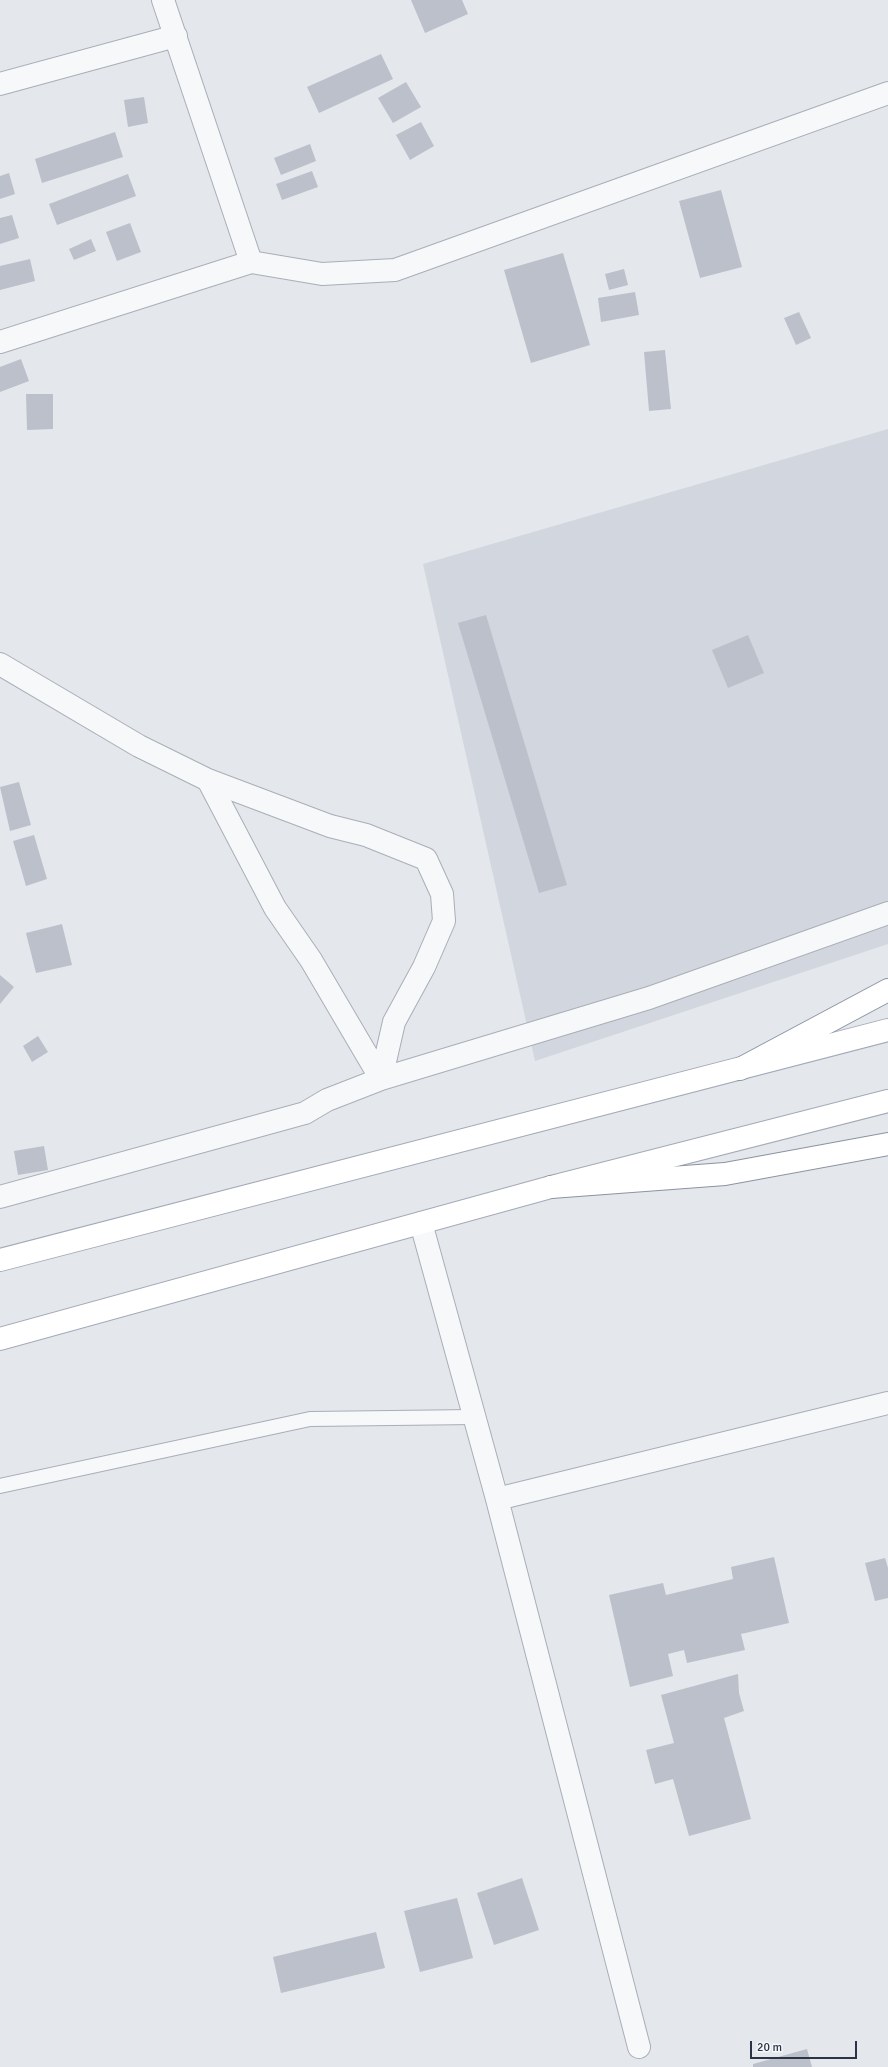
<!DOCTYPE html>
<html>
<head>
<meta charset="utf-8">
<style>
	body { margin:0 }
	#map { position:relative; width:888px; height:2067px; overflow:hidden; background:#e4e7ec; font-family:Signika,sans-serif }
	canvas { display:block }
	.scale { position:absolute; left:750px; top:2041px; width:107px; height:18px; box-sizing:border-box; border:2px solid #2b3445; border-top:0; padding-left:5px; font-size:12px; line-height:14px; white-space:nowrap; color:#2b3445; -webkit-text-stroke:3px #f4f6f9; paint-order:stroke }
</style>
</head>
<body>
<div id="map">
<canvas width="888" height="2067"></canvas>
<div class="scale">20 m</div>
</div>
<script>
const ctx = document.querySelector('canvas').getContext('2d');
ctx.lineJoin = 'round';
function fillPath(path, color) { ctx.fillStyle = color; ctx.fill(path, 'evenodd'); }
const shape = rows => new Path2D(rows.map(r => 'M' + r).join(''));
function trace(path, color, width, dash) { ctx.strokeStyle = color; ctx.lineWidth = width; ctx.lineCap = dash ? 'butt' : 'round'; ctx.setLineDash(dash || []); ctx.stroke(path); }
fillPath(shape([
	[888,429,888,944,535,1061,423,564]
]), '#d2d6de');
fillPath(shape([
	[411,0,462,0,468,14,425,33],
	[381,54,393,79,319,113,307,87],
	[406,82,421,107,393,123,378,98],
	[144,97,148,123,128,127,124,100],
	[421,122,434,146,410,160,396,135],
	[115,132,123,157,42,183,35,159],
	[310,144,316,161,281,175,274,158],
	[312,171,318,187,282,200,276,184],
	[9,173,15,194,0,199,0,176],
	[128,174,136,196,57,225,49,204],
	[721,190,742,267,700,278,679,201],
	[12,215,19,238,0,244,0,218],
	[130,223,141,252,117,261,106,232],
	[91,239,96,251,74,260,69,249],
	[563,253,590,345,531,363,504,270],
	[30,259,35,281,0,290,0,266],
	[624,269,628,285,609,290,605,274],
	[635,292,639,315,601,322,598,298],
	[799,312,811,338,796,345,784,318],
	[665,350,671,409,649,411,644,352],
	[21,359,29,381,0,392,0,367],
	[26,394,53,394,53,429,27,430],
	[486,615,567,885,539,893,458,623],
	[748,635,764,673,728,688,712,650],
	[19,782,31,825,10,831,0,787],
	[34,835,47,879,26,886,13,841],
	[62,924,72,965,36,973,26,933],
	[0,975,14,987,0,1004],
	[38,1036,48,1052,32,1062,23,1046],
	[44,1146,48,1170,18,1175,14,1151],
	[774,1557,789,1623,741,1634,745,1650,687,1663,684,1650,668,1654,673,1676,630,1687,609,1595,663,1583,666,1595,733,1579,731,1567],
	[885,1558,888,1568,888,1598,875,1601,865,1563],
	[738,1674,739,1693,744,1711,724,1718,751,1819,689,1836,673,1779,655,1784,646,1750,674,1743,661,1695],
	[522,1878,539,1930,494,1945,477,1893],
	[457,1898,473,1958,420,1972,404,1911],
	[376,1932,385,1968,281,1993,273,1957],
	[807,2049,812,2067,753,2067,753,2064]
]), '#bbc0ca');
const service = shape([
	[0,1486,310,1419,474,1417]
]);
const minor = shape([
	[163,0,251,262],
	[0,84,176,36],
	[0,342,251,262,322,274,395,270,888,93],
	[0,664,139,746,208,780,330,826,366,835,426,859,442,894,444,921,424,967,394,1022,381,1079,327,1100,305,1113,0,1197],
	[208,780,275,908,311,960,381,1079,649,998,888,913],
	[421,1223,497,1499,639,2047],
	[497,1499,888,1403]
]);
const primary = shape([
	[0,1260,888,1030],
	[0,1339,551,1187,888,1101]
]);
const trunk = shape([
	[740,1069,888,990],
	[551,1187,725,1174,888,1144]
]);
trace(service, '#a9aeb7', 16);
trace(minor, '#a9aeb7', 24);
trace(primary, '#a3abb8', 24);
trace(trunk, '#8b94a3', 24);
trace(service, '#f7f8fa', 14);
trace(minor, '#f7f8fa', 22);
trace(primary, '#fff', 22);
trace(trunk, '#fff', 22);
</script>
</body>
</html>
